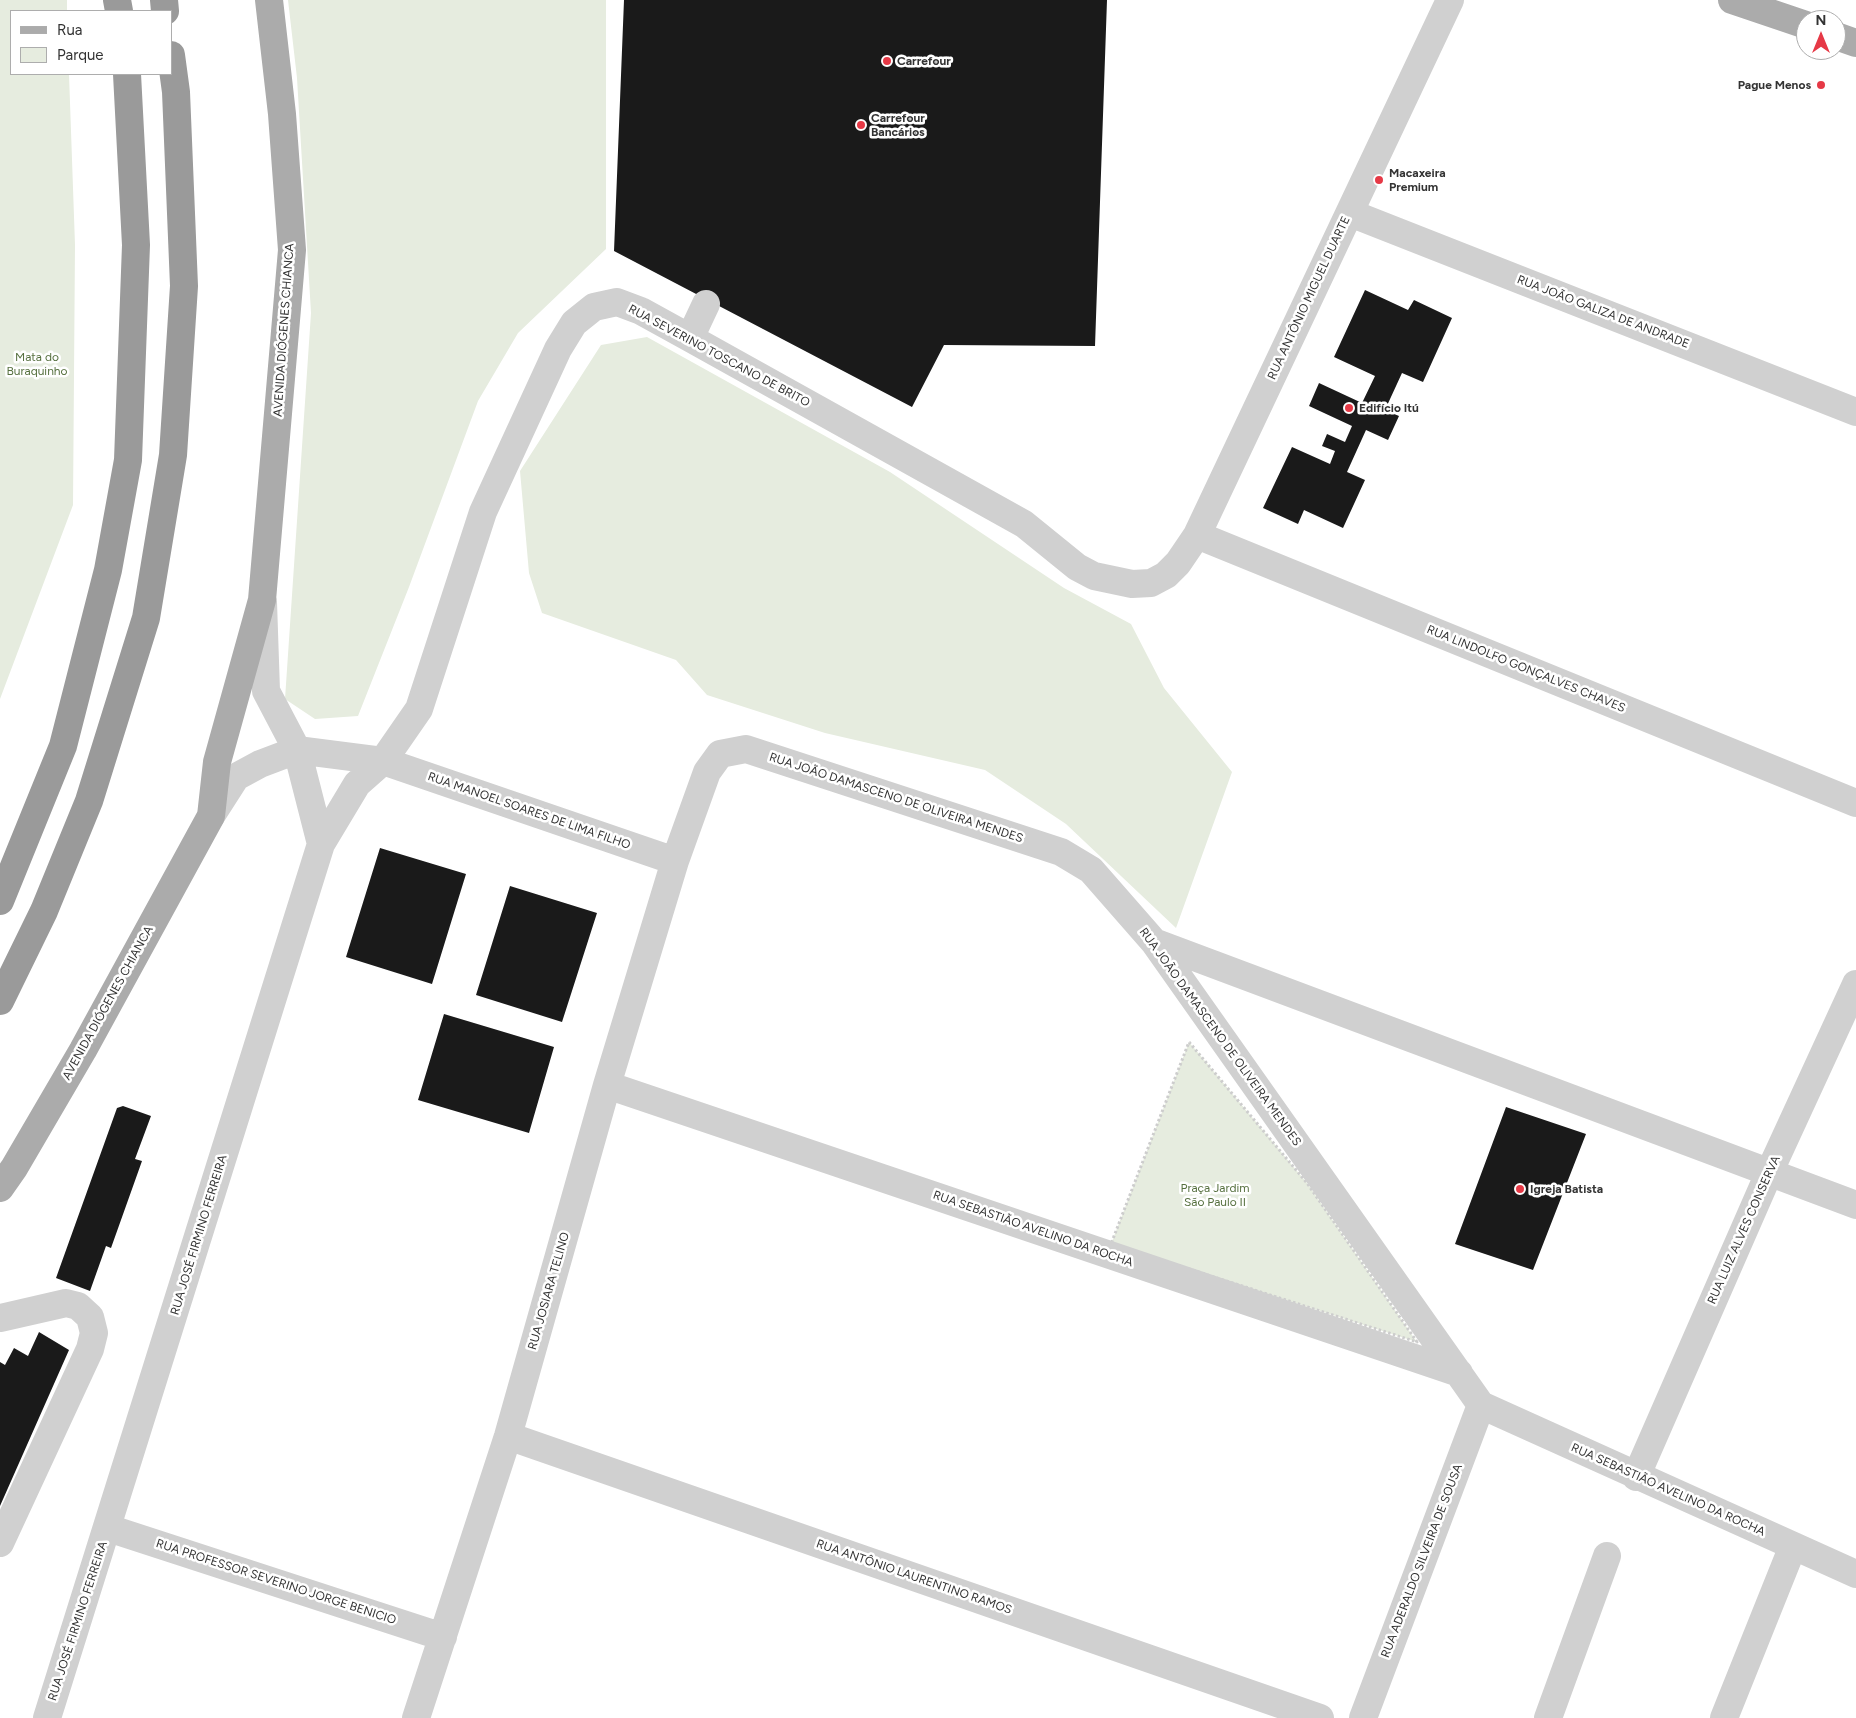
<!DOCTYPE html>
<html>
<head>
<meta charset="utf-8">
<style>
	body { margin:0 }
	#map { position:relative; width:1856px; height:1718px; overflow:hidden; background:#fff; font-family:Figtree,sans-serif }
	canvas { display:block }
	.legend { position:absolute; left:10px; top:10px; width:162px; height:65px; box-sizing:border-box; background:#fff; border:1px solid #adadad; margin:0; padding:6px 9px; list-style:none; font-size:15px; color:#333 }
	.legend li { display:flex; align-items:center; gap:10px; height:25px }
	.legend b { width:25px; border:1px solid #adadad }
	.north { position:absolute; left:1796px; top:10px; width:50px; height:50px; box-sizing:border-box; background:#fff; border:1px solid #adadad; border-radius:50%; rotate:0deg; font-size:14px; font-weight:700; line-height:20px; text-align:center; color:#333 }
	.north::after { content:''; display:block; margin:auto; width:18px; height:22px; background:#e63946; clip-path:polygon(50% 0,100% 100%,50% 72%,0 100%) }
</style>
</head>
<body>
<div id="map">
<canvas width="1856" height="1718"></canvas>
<ul class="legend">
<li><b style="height:6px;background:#ababab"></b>Rua</li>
<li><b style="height:14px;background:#e6ecdf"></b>Parque</li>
</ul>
<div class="north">N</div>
</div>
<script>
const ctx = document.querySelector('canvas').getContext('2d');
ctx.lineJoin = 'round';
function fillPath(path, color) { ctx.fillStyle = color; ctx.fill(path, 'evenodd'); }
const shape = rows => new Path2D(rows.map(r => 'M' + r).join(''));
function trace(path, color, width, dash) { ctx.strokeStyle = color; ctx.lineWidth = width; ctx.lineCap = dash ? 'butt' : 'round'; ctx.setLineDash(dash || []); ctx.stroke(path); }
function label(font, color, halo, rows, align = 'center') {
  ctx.font = font + ' Figtree,sans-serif'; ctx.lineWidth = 5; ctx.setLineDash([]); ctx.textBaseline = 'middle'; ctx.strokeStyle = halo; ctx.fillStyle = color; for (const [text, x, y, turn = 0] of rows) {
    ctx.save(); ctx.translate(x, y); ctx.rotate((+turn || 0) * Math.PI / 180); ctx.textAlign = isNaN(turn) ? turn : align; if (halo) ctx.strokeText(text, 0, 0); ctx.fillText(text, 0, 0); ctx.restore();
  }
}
fillPath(shape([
	[0,0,67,0,67,11,11,11,11,74,69,74,75,245,73,505,0,699],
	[288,0,606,0,606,249,518,333,478,401,409,587,358,716,315,719,285,699,311,313,297,78],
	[647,337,890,472,1064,588,1131,624,1164,688,1232,772,1176,928,1066,824,985,770,825,733,707,695,676,660,542,613,529,573,520,471,601,345],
	[1189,1042,1307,1183,1417,1342,1111,1244]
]), '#e6ecdf');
fillPath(shape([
	[624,0,1107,0,1095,346,944,345,912,407,614,251],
	[1365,290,1408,310,1414,300,1452,318,1423,382,1402,373,1385,410,1399,416,1388,440,1366,430,1347,472,1365,480,1343,528,1304,510,1298,524,1263,508,1292,447,1330,464,1335,451,1322,446,1327,434,1345,442,1352,426,1309,406,1319,383,1362,403,1375,376,1334,357],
	[380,848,466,874,432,984,346,957],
	[510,886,597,913,562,1022,476,995],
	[444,1014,554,1047,529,1133,418,1100],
	[123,1106,151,1116,135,1159,142,1161,111,1248,106,1246,90,1291,56,1278,117,1108],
	[1506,1107,1586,1134,1533,1270,1455,1244],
	[39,1332,69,1350,0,1506,0,1362,5,1365,14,1348,28,1356]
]), '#1a1a1a');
trace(shape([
	[1189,1042,1307,1183,1417,1342,1111,1244,1189,1042]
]), '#cdcdcd', 3, [2.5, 2.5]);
trace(shape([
	[1350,213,1856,412],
	[690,338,706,304],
	[1197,535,1856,803],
	[211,816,236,777,260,764,297,750,383,761,675,861],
	[321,844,357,784,383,761,419,709,483,512,558,349,574,323,594,307,617,302,641,311,690,338,1024,524,1077,567,1094,576,1132,584,1151,583,1166,575,1178,563,1197,535,1450,0],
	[1154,942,1856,1205],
	[607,1085,1459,1373],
	[0,1318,66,1303,78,1306,90,1317,94,1333,90,1349,0,1543],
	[1481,1405,1856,1574],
	[508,1436,1320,1718],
	[1636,1477,1769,1173,1856,984],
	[108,1528,443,1637],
	[47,1718,321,844,297,750,266,691,263,602],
	[416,1718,508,1436,607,1085,675,861,707,772,720,754,746,749,1061,852,1091,870,1154,942,1481,1405],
	[1363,1718,1481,1405],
	[1548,1718,1607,1556],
	[1724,1718,1793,1546]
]), '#d0d0d0', 28);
trace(shape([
	[1732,0,1806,25],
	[1836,36,1856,43],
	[0,1188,14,1168,83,1050,211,816,217,762,262,600,292,250,282,114,269,0]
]), '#ababab', 28);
trace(shape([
	[117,0,119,11],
	[164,0,165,11],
	[0,901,63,746,108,570,128,460,136,245,127,74],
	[0,1001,44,911,89,801,146,618,173,455,184,286,176,92,171,55]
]), '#9a9a9a', 28);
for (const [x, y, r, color] of [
	[887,61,5,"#e63946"],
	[1821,85,5,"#e63946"],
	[861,125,5,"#e63946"],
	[1379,180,5,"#e63946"],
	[1349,408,5,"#e63946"],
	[1520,1189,5,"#e63946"]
]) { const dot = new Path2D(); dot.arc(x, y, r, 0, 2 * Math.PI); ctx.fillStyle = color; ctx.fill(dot); trace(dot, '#fff', 2); }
label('bold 12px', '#333', '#fff', [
	["Carrefour",897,61],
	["Pague Menos",1811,85,"right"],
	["Carrefour",871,118],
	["Bancários",871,132],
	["Macaxeira",1389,173],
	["Premium",1389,187],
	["Edifício Itú",1359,408],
	["Igreja Batista",1530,1189]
], 'left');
label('12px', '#333', '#fff', [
	["RUA ANTÔNIO MIGUEL DUARTE",1309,298,-65],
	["RUA JOÃO GALIZA DE ANDRADE",1603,312,21],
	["AVENIDA DIÓGENES CHIANCA",284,330,-86],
	["RUA SEVERINO TOSCANO DE BRITO",719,356,28],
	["RUA LINDOLFO GONÇALVES CHAVES",1526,669,22],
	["RUA JOÃO DAMASCENO DE OLIVEIRA MENDES",896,798,18],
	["RUA MANOEL SOARES DE LIMA FILHO",529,811,19],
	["AVENIDA DIÓGENES CHIANCA",108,1003,-61],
	["RUA JOÃO DAMASCENO DE OLIVEIRA MENDES",1220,1037,54],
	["RUA SEBASTIÃO AVELINO DA ROCHA",1033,1229,19],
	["RUA LUIZ ALVES CONSERVA",1744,1230,-66],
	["RUA JOSÉ FIRMINO FERREIRA",199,1235,-73],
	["RUA JOSIARA TELINO",549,1291,-74],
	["RUA SEBASTIÃO AVELINO DA ROCHA",1668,1490,24],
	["RUA ADERALDO SILVEIRA DE SOUSA",1422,1561,-69],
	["RUA ANTÔNIO LAURENTINO RAMOS",914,1577,19],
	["RUA PROFESSOR SEVERINO JORGE BENICIO",276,1582,18],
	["RUA JOSÉ FIRMINO FERREIRA",78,1621,-72]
]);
label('12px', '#56703f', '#fff', [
	["Mata do",37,357],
	["Buraquinho",37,371],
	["Praça Jardim",1215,1188],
	["São Paulo II",1215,1202]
]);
</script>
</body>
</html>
